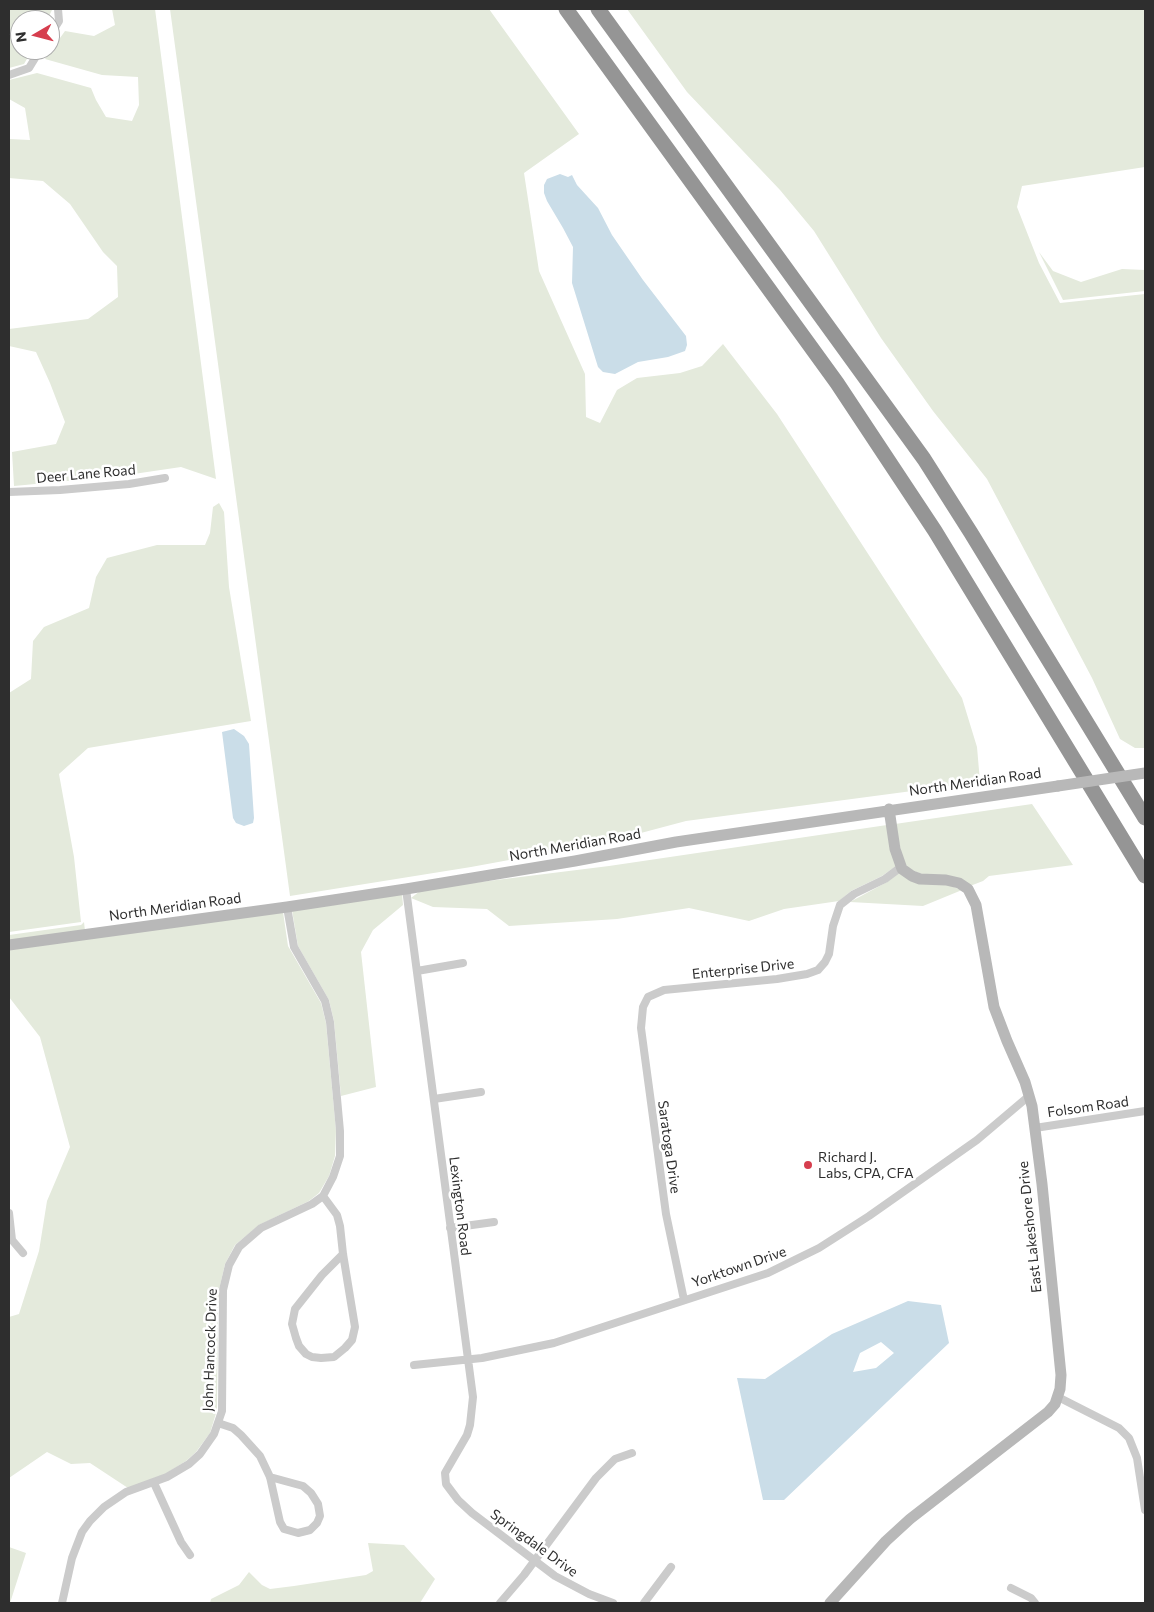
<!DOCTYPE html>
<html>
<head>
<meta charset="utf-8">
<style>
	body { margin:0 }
	#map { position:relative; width:1154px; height:1612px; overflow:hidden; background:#fff; font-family:Commissioner,sans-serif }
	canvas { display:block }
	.frame { position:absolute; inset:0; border:10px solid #2e2e2e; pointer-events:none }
	.north { position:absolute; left:10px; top:10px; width:50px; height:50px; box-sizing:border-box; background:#fff; border:1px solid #ababab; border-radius:50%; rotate:262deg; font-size:14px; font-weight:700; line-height:20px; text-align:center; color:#2e2e2e }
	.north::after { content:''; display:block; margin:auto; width:18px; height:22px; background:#d63e4e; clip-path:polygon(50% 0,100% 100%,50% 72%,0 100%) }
</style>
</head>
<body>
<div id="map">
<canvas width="1154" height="1612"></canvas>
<div class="frame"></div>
<div class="north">N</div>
</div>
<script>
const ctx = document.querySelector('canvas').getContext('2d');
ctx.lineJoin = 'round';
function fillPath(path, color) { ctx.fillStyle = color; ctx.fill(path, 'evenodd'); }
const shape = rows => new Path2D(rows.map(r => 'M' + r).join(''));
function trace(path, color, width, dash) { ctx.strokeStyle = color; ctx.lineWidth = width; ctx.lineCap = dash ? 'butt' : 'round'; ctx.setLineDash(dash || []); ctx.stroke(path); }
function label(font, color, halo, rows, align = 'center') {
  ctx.font = font + ' Commissioner,sans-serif'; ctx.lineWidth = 5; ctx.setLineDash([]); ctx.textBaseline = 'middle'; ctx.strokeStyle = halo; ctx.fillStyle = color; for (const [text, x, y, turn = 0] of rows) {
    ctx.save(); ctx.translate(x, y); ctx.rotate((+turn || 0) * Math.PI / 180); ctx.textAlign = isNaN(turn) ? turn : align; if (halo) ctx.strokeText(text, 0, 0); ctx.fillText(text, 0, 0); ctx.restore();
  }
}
fillPath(shape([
	[9,9,52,10,47,20,20,20,20,50,32,50,24,64,9,68],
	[112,9,155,9,216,479,181,467,120,476,14,486,12,452,56,444,65,422,50,383,36,352,9,346,9,329,88,319,118,297,117,266,103,252,70,204,43,181,9,178,9,139,30,140,25,108,9,99,9,80,37,73,91,88,96,100,106,117,132,121,139,105,138,77,102,75,45,59,65,31,94,36,115,25],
	[170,9,489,9,579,134,524,173,539,271,585,374,586,417,600,423,617,390,637,378,680,373,702,366,723,344,777,414,962,698,977,747,980,782,686,821,607,842,471,867,290,896],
	[627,9,1145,9,1145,167,1022,186,1017,207,1039,263,1060,303,1145,294,1145,748,1135,748,1120,739,1092,678,987,479,933,411,881,338,814,231,780,190,687,92],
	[1039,252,1053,271,1081,282,1122,269,1145,270,1145,291,1063,300],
	[219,503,224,512,229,587,251,721,88,748,59,774,74,857,81,922,9,932,9,693,31,679,33,641,44,627,89,608,96,577,107,558,157,545,205,545,210,533,213,507],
	[1032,804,1073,865,989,876,983,881,970,886,927,876,909,869,903,861,895,824],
	[887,825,896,866,882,876,851,891,839,901,784,909,749,921,689,908,617,919,509,926,487,909,433,907,411,898,420,891,456,885,609,866],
	[900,872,946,884,962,890,923,906,850,902,887,882],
	[402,894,403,905,373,930,361,952,376,1087,341,1096,334,1021,329,1000,298,946,292,910],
	[283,912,288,946,321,1003,326,1023,336,1131,335,1156,329,1176,319,1193,309,1201,259,1225,235,1245,225,1264,219,1290,218,1310,217,1410,210,1433,196,1452,186,1461,165,1474,128,1488,90,1463,71,1464,47,1452,9,1478,9,1317,19,1314,39,1251,47,1201,70,1147,40,1037,9,997,9,949],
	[84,922,85,931,9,941,9,935,81,925],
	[368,1543,404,1545,435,1579,420,1603,210,1603,211,1599,239,1585,249,1572,262,1585,270,1589,294,1586,366,1575,373,1571],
	[9,1547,26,1553,10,1603,9,1603]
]), '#e4eadc');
fillPath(shape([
	[560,174,568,177,572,175,577,185,598,208,612,235,643,280,686,336,687,345,685,351,668,357,638,362,615,374,603,372,598,367,572,283,573,247,563,228,547,201,544,193,544,185,547,179],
	[234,729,244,736,249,744,254,818,253,823,244,826,236,823,233,818,222,732],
	[908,1301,941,1305,949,1343,784,1500,763,1500,737,1378,765,1379,832,1334],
	[881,1342,894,1353,876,1368,853,1372,860,1353]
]), '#cadde8');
trace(shape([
	[50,35,59,21,58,9],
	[9,75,29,68,40,50],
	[9,492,60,490,129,484,165,478],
	[406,889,473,1397,470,1425,467,1435,445,1473,446,1484,458,1500,472,1513,555,1576,589,1594,613,1603],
	[417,971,463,963],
	[434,1099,481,1092],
	[1035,1128,1145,1111],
	[323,1196,337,1215,340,1226,343,1254],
	[9,1213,12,1240,23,1253],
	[450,1228,494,1222],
	[343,1254,355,1327,352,1340,345,1348,334,1357,321,1358,312,1357,306,1354,299,1346,296,1338,292,1324,295,1309,322,1275,343,1254],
	[684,1300,666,1214,641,1028,643,1007,648,997,664,990,777,979,807,974,818,970,825,962,829,954,833,926,840,905,854,894,885,879,901,867],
	[414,1365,482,1358,554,1343,768,1273,819,1248,869,1216,977,1140,1029,1096],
	[1058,1397,1119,1428,1129,1438,1137,1458,1145,1510],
	[218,1423,233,1428,241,1435,260,1456,270,1477,280,1522,284,1529,298,1533,310,1530,317,1523,320,1516,318,1504,311,1493,303,1486,270,1477],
	[154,1483,181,1542,190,1555],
	[1011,1588,1031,1598,1035,1603],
	[62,1603,72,1558,82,1532,90,1521,104,1507,126,1492,167,1477,189,1464,200,1454,214,1434,222,1411,223,1290,229,1265,239,1247,261,1228,312,1204,323,1196,333,1177,340,1156,340,1131,330,1022,325,1001,294,947,287,907],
	[500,1603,524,1575,596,1478,615,1459,632,1453],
	[644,1603,671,1567]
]), '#cbcbcb', 8);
trace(shape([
	[9,945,287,907,406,889,575,861,676,842,1058,786],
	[830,1603,886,1541,910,1519,1048,1412,1055,1404,1060,1389,1061,1375,1042,1184,1032,1106,1025,1082,1007,1041,994,1007,976,905,968,889,959,883,946,880,920,879,912,876,902,869,895,849,889,809]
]), '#b8b8b8', 11);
trace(shape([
	[566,9,837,383,935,531,1145,876],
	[598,9,924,459,971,533,1145,818]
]), '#959595', 15);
trace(shape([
	[1058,786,1145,773]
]), '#b8b8b8', 11);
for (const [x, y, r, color] of [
	[808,1165,5,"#d63e4e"]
]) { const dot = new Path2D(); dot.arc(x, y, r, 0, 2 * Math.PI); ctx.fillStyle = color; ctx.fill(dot); trace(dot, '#fff', 2); }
label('14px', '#2e2e2e', '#fff', [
	["Deer Lane Road",86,474,-5],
	["North Meridian Road",975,782,-8],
	["North Meridian Road",575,845,-10],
	["North Meridian Road",175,907,-8],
	["Enterprise Drive",743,969,-6],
	["Folsom Road",1088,1107,-8],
	["Saratoga Drive",669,1147,82],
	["Lexington Road",460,1206,83],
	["East Lakeshore Drive",1030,1227,-96],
	["Yorktown Drive",739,1267,-19],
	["John Hancock Drive",210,1350,-88],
	["Springdale Drive",534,1543,36]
]);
label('14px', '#2e2e2e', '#fff', [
	["Richard J.",818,1157],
	["Labs, CPA, CFA",818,1173]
], 'left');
</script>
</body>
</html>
